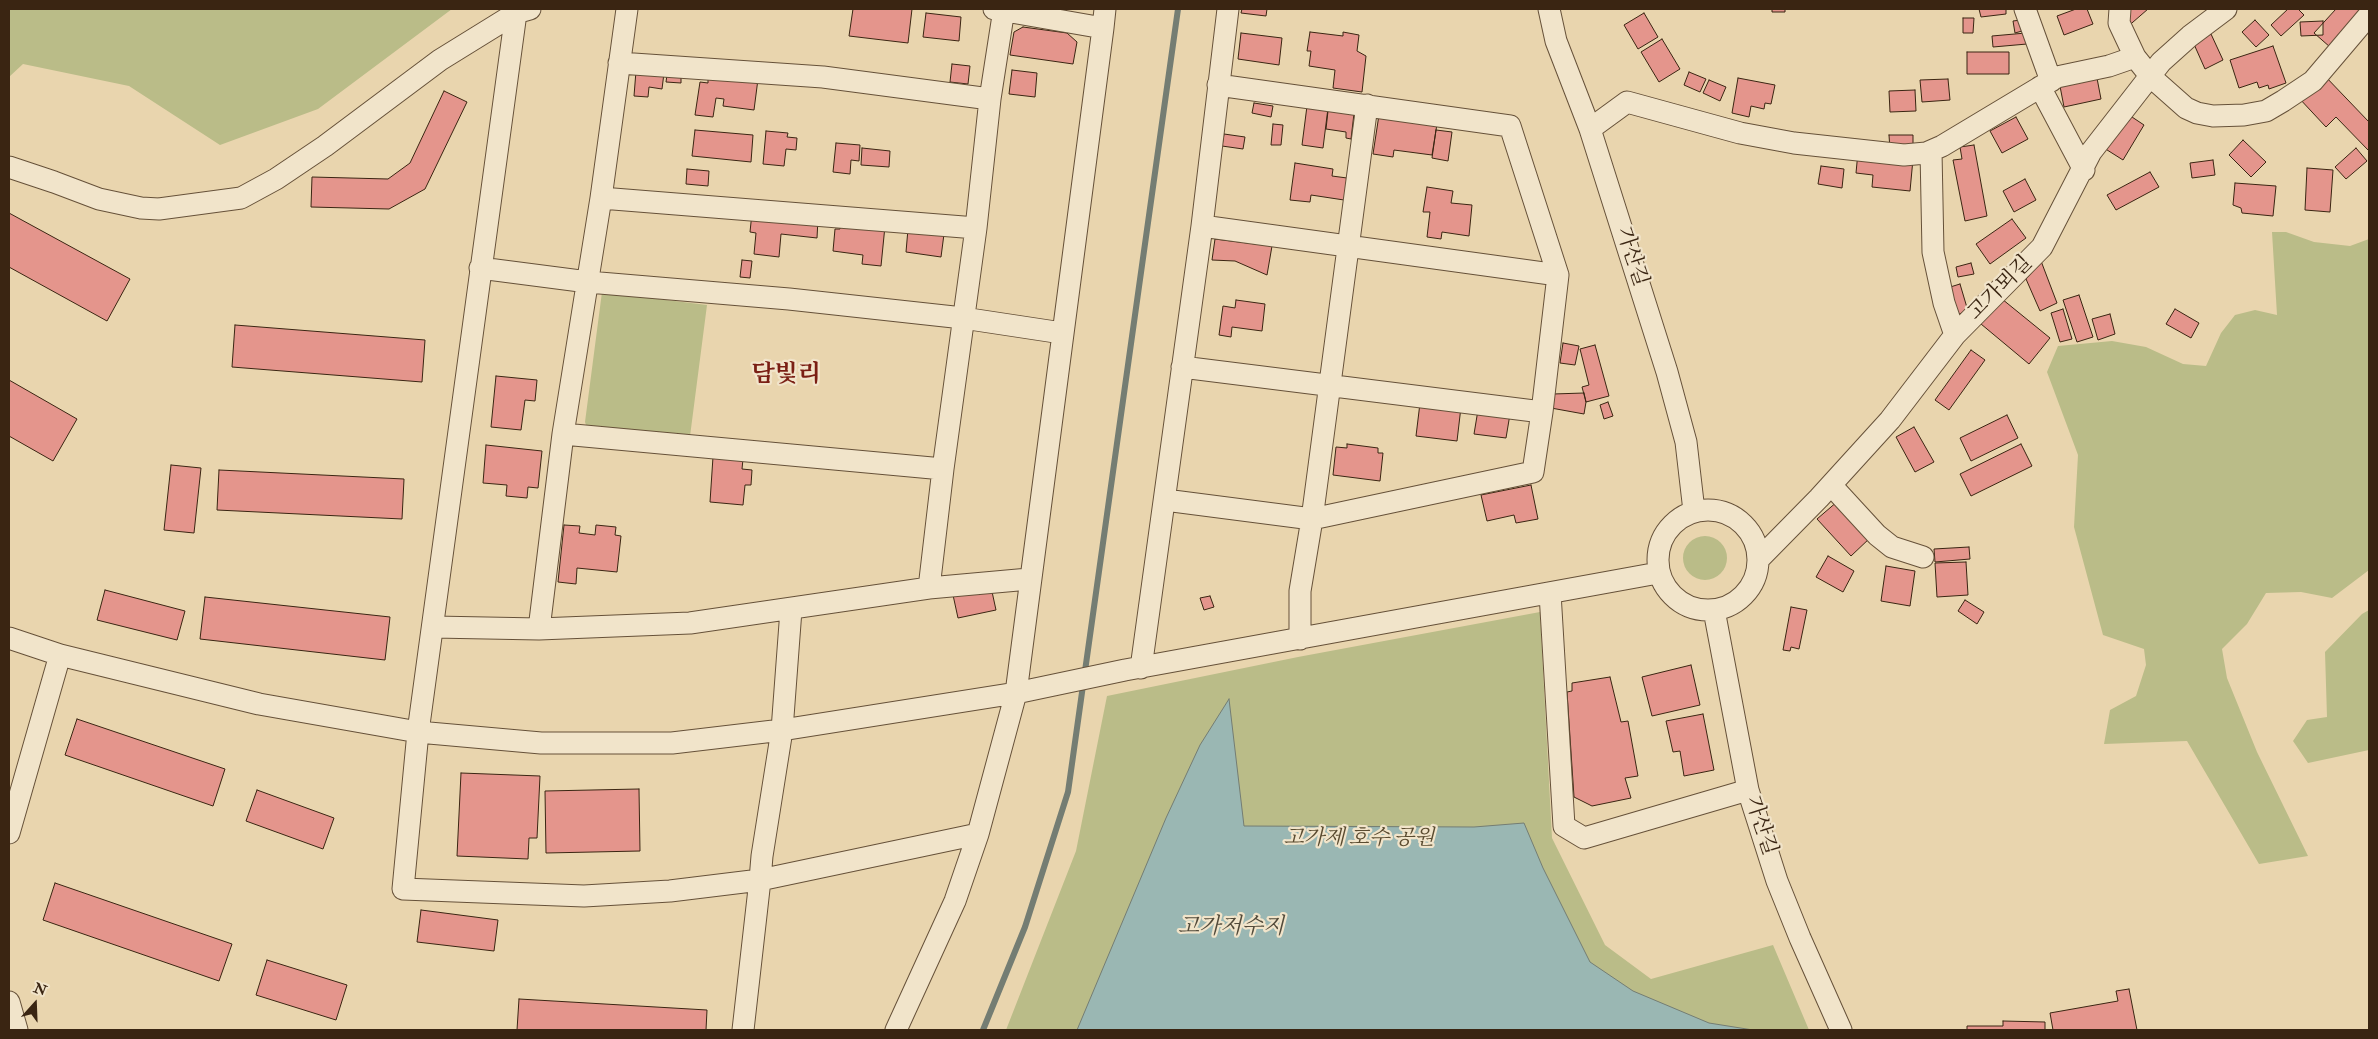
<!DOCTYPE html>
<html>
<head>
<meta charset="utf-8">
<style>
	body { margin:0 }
	#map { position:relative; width:2378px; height:1039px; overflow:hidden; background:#e9d5ae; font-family:"IM FELL Double Pica",serif }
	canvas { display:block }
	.frame { position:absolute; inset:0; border:10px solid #3a2512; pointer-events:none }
	.north { position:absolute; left:10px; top:979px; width:50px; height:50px; -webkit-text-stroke:4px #f1e4ca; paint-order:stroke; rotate:20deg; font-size:14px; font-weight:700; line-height:20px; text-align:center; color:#3a2512 }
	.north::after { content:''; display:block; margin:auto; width:18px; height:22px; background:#3a2512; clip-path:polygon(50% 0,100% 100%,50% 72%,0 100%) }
</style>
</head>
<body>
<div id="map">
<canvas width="2378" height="1039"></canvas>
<div class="frame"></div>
<div class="north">N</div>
</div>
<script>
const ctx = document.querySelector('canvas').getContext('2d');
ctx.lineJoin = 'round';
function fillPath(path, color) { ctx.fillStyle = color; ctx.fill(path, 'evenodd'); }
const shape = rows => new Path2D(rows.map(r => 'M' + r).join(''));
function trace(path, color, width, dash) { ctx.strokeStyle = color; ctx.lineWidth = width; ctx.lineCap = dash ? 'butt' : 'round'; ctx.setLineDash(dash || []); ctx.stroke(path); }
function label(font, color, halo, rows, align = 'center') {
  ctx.font = font + ' "IM FELL Double Pica","Noto Serif KR",serif'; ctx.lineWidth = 4.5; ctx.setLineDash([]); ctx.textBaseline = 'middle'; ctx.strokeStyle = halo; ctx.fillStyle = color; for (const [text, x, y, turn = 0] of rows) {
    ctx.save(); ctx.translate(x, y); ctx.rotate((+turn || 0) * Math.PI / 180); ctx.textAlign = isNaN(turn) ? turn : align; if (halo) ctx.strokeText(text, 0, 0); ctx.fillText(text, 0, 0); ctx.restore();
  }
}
fillPath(shape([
	[9,9,452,9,318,109,220,145,129,86,23,64,9,77],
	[2272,232,2286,232,2314,242,2350,246,2369,239,2369,570,2332,598,2301,592,2266,593,2247,624,2222,649,2227,678,2257,752,2308,856,2259,864,2187,741,2104,744,2110,710,2136,696,2146,665,2144,649,2103,635,2074,527,2078,455,2047,372,2058,346,2112,341,2146,347,2183,364,2206,366,2221,333,2235,315,2255,310,2277,315],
	[602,292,707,305,689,444,588,431,585,422],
	'1683 558a22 22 0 1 1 44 0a22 22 0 1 1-44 0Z',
	[2369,610,2369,750,2308,763,2293,741,2307,720,2327,717,2325,652,2362,614],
	[1540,612,1552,838,1605,945,1651,979,1773,945,1809,1030,1006,1030,1076,851,1107,696,1298,657]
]), '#babc88');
const water = shape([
	[1229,699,1244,826,1474,827,1524,823,1543,868,1590,962,1633,991,1709,1023,1753,1030,1077,1030,1166,818,1200,745,1229,699]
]);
fillPath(water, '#9ab7b3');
trace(water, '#747d73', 1);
trace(shape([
	[983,1030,1025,927,1068,792,1178,9]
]), '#747d73', 6);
const building = shape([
	[853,9,912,9,908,43,849,36,853,9],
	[1242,9,1267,9,1266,16,1241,13,1242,9],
	[1772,9,1785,9,1785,12,1772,12,1772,9],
	[1979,9,2006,9,2006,14,1981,17,1979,9],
	[2076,9,2087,9,2093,24,2064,35,2057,16,2076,9],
	[2126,9,2148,9,2125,29,2126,9],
	[2288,9,2298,9,2304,15,2281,36,2271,25,2288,9],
	[2336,9,2360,9,2362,11,2330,47,2314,33,2336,9],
	[926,13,961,17,959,41,923,37,926,13],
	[1644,13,1658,37,1638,49,1624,25,1644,13],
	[1963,18,1974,18,1973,33,1963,33,1963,18],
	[2021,20,2022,31,2015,33,2013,21,2021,20],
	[2255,20,2269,35,2256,47,2242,32,2255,20],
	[2323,21,2323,35,2301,36,2300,22,2323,21],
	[1023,27,1067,33,1077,42,1073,64,1010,55,1014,32,1023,27],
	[1310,32,1343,36,1343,32,1359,35,1357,51,1366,56,1362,92,1333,88,1335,70,1309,66,1311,51,1307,51,1310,32],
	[1241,33,1282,38,1279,65,1238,59,1241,33],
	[2026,33,2027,44,1993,47,1992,36,2026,33],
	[2211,34,2223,60,2205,69,2193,42,2211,34],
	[1662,39,1680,69,1659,82,1641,52,1662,39],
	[2273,46,2286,83,2269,89,2268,85,2259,88,2257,82,2239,88,2230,60,2273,46],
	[1967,52,2009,52,2009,74,1967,74,1967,52],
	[952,64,970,66,968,84,950,82,952,64],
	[1012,70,1037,73,1035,97,1009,94,1012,70],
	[636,71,664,73,662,89,649,87,648,97,634,96,636,71],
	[1689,72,1706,79,1700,92,1684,85,1689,72],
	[2096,73,2101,99,2064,107,2059,81,2096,73],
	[2323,74,2369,122,2369,151,2336,117,2326,127,2298,97,2323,74],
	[667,75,681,76,681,83,666,82,667,75],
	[708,78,758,79,754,110,723,106,724,99,716,98,713,117,695,115,700,82,708,83,708,78],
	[1738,78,1775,85,1771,104,1765,103,1764,109,1751,106,1749,117,1732,113,1738,78],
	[1948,79,1950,100,1922,102,1920,80,1948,79],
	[1709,80,1726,87,1720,101,1703,93,1709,80],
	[1915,90,1916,111,1890,112,1889,91,1915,90],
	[444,91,467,102,425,189,389,209,311,207,312,177,388,179,410,163,444,91],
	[1329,102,1355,105,1351,139,1346,138,1346,132,1326,129,1329,102],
	[1254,103,1273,106,1271,117,1252,113,1254,103],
	[1307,106,1328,108,1323,148,1302,145,1307,106],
	[2126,113,2144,125,2123,160,2104,148,2126,113],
	[1379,115,1437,124,1432,155,1394,150,1393,157,1373,154,1379,115],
	[2016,117,2028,139,2002,153,1990,131,2016,117],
	[1273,124,1283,125,1281,145,1271,145,1273,124],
	[695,130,753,135,751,162,692,156,695,130],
	[1436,130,1452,132,1448,161,1432,158,1436,130],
	[766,131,788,133,787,137,797,138,796,150,786,149,784,166,763,164,766,131],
	[1224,134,1245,137,1243,149,1222,146,1224,134],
	[1889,135,1913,135,1913,150,1890,150,1889,135],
	[2243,140,2266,162,2251,177,2229,155,2243,140],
	[836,143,860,145,859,161,851,160,850,174,833,172,836,143],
	[1974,145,1987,216,1965,221,1953,160,1962,159,1960,147,1974,145],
	[862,148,890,151,889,167,861,165,862,148],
	[2356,148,2367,161,2346,179,2335,167,2356,148],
	[1858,152,1913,159,1910,191,1872,187,1873,175,1856,173,1858,152],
	[2213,160,2215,175,2192,178,2190,163,2213,160],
	[1295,163,1333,169,1332,176,1347,178,1344,200,1311,195,1310,202,1290,200,1295,163],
	[1821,166,1844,169,1842,188,1818,184,1821,166],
	[2307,168,2333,170,2330,212,2305,210,2307,168],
	[687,169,709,171,708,186,686,184,687,169],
	[2150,172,2159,187,2116,210,2107,195,2150,172],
	[2025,179,2036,200,2014,212,2003,191,2025,179],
	[2235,183,2276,186,2273,216,2242,213,2241,208,2233,205,2235,183],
	[1427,187,1453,191,1451,203,1472,205,1469,236,1442,232,1441,239,1427,237,1430,212,1423,212,1427,187],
	[9,213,130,279,107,321,9,267,9,213],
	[752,213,818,219,817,238,781,234,779,257,754,254,756,233,750,232,752,213],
	[2012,219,2026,238,1990,264,1976,244,2012,219],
	[841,222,885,226,881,266,862,264,863,255,833,251,835,229,840,229,841,222],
	[908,229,944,234,941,257,906,252,908,229],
	[1215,239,1272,246,1267,275,1235,261,1212,260,1215,239],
	[742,260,752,261,750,278,740,277,742,260],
	[2041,261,2057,303,2040,311,2026,279,2041,261],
	[1971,263,1974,274,1958,277,1956,267,1971,263],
	[1960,284,1968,311,1956,315,1947,288,1960,284],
	[2079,295,2093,337,2077,342,2063,300,2079,295],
	[2002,299,2050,338,2029,364,1981,324,2002,299],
	[1236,300,1265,304,1262,331,1232,327,1231,337,1219,335,1223,306,1235,308,1236,300],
	[2063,309,2072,339,2060,342,2051,313,2063,309],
	[2175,309,2199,323,2191,338,2166,324,2175,309],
	[2110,314,2115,334,2098,340,2092,319,2110,314],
	[235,325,425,340,422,382,232,367,235,325],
	[1563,343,1579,346,1575,365,1560,363,1563,343],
	[1595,345,1609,396,1586,402,1582,387,1589,385,1580,349,1595,345],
	[1971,350,1985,360,1949,410,1935,400,1971,350],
	[496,376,537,380,535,401,525,400,521,430,491,427,496,376],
	[9,380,77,419,53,461,9,436,9,380],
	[1584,393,1586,402,1584,414,1551,408,1553,394,1584,393],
	[1608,402,1613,416,1604,419,1600,405,1608,402],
	[1420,403,1461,407,1457,441,1416,436,1420,403],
	[1478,410,1510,414,1506,438,1474,434,1478,410],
	[2007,415,2018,438,1971,461,1960,438,2007,415],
	[1914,427,1934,462,1915,472,1896,437,1914,427],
	[1347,444,1378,448,1378,453,1383,453,1380,481,1333,475,1336,447,1347,448,1347,444],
	[2021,444,2032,466,1971,496,1960,474,2021,444],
	[486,445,542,451,538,488,528,487,527,498,506,496,507,485,483,483,486,445],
	[713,457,743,459,742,469,752,470,751,485,745,485,743,505,710,502,713,457],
	[171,465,201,468,194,533,164,530,171,465],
	[219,470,404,479,402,519,217,510,219,470],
	[1531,485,1538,519,1516,523,1514,515,1487,521,1481,495,1531,485],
	[1838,501,1871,537,1851,556,1817,519,1838,501],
	[564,525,580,526,579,533,595,535,596,525,616,527,615,535,621,536,617,572,577,568,576,584,558,582,564,525],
	[1969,547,1970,559,1935,562,1934,549,1969,547],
	[1828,556,1854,571,1843,592,1816,577,1828,556],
	[1966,562,1968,595,1937,597,1935,563,1966,562],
	[1886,566,1915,571,1910,606,1881,601,1886,566],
	[991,587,996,610,958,618,953,595,991,587],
	[105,590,185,611,177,640,97,620,105,590],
	[1210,596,1214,607,1204,610,1200,598,1210,596],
	[205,597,390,617,385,660,200,639,205,597],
	[1965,600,1984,612,1977,624,1958,611,1965,600],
	[1791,607,1807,610,1799,649,1791,647,1790,651,1783,650,1791,607],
	[1691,665,1700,705,1652,716,1642,677,1691,665],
	[1610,677,1621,722,1628,721,1638,776,1625,778,1631,798,1592,806,1574,797,1567,692,1572,691,1572,683,1610,677],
	[1703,714,1714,770,1684,776,1680,751,1673,752,1666,721,1703,714],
	[77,719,225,769,213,806,65,755,77,719],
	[461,773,540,776,537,838,529,838,528,859,457,856,461,773],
	[639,789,640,851,546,853,545,791,639,789],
	[257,790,334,818,323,849,246,821,257,790],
	[55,883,232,944,219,981,43,920,55,883],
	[421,910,498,920,494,951,417,942,421,910],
	[267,960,347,985,336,1020,256,995,267,960],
	[2129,989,2137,1030,2053,1030,2050,1013,2118,1001,2116,991,2129,989],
	[519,999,707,1010,706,1030,517,1030,519,999],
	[2003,1021,2045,1022,2045,1030,1967,1030,1967,1026,2003,1026,2003,1021]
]);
fillPath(building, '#e4958c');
trace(building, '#3a2512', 1);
const minor = shape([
	[530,9,516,13,418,732,403,889,584,896,670,891,760,880,762,856,782,730,791,610],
	[1549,9,1556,41,1590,129,1667,372,1686,442,1694,511],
	[2025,9,2051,81],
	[2120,9,2119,23,2135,57,2151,77,2186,108,2197,113,2213,116,2244,115,2266,111,2283,101,2313,81,2369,15],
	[1103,28,1105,9],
	[619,63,823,77,990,99],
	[1218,85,1510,126,1558,275],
	[2040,87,2084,170],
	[1590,129,1627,102,1740,133,1794,143,1904,155,1926,153,1942,146,2057,77,2109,66,2135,57],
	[1931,151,1933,252,1944,303,1955,335],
	[9,167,54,182,99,199,141,208,159,209,241,198,276,179,325,146,440,60,516,13],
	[601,198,976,228],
	[480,268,588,282,789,299,963,318,1062,333],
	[1182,367,1542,412],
	[563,434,943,469],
	[1831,485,1877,535,1892,547,1923,557],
	[1165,500,1312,519,1533,472,1542,412,1558,275,1202,226],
	'1658 560a50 50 0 1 1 100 0a50 50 0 1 1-100 0Z',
	[1758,560,1819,498,1890,420,1955,335,2042,247,2091,152,2161,62,2190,36,2226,9],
	[929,588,943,469,976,228,990,99,1004,9],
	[1550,593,1564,826,1584,838,1748,790],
	[1714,610,1748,790,1777,881,1800,938,1841,1030],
	[434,627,539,629,690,623,929,588,1029,579],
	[539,629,563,434,601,198,627,9],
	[9,638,60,655,259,704,418,732,541,743,672,743,782,730,1016,693,1103,28,994,9],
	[1300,639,1300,591,1312,519,1367,105],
	[1141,668,1202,226,1228,9],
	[9,833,60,655],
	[9,1002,17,1030],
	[743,1030,760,880,978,834],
	[896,1030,955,901,978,834,1016,693,1125,670,1658,573]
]);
trace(minor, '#665139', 23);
trace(minor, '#f1e4ca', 21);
label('21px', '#3a2512', '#f1e4ca', [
	["가산길",1631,257,72],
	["고가뫼길",2001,289,-45],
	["가산길",1760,826,72]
]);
label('italic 21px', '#5a4b30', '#f1e4ca', [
	["고가제 호수 공원",1359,839]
]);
label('italic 22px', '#524a3a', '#f1e4ca', [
	["고가저수지",1231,928]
]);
label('bold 24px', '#7a1f14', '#f1e4ca', [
	["담빛리",786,376]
]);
</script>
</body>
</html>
